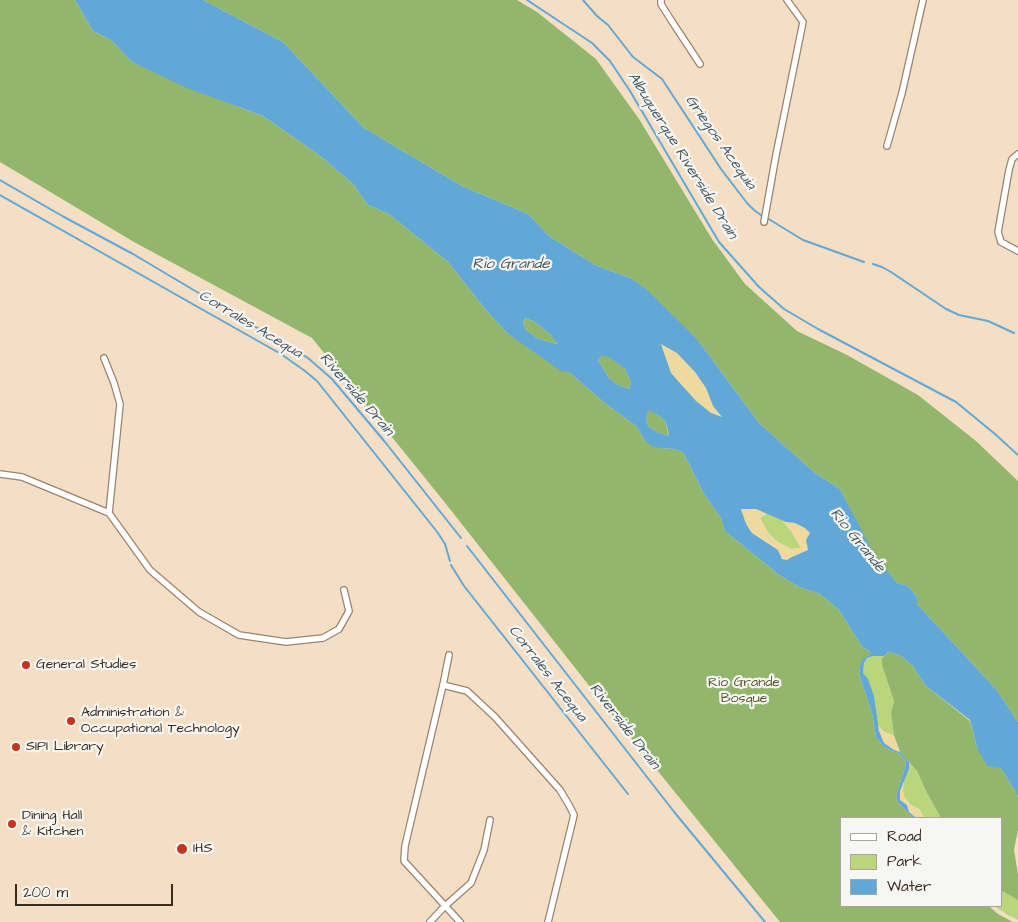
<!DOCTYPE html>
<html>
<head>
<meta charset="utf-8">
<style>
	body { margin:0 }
	#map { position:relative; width:1018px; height:922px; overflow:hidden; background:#f4dfc5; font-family:"Architects Daughter",sans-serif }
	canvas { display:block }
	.legend { position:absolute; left:840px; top:817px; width:162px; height:90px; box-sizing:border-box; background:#f6f6f2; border:1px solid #aba49d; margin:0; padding:6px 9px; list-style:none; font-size:15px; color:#3b2a1e }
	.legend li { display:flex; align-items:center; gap:10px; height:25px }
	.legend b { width:25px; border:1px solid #aba49d }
	.scale { position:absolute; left:15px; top:884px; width:158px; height:22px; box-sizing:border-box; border:2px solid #3b2a1e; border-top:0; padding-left:6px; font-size:15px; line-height:18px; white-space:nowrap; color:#3b2a1e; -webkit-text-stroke:4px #f6f6f2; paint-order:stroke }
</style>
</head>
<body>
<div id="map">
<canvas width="1018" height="922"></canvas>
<ul class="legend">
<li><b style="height:6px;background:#fff"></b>Road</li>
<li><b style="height:14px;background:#b9d67d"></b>Park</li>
<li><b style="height:14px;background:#61a8d7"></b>Water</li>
</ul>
<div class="scale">200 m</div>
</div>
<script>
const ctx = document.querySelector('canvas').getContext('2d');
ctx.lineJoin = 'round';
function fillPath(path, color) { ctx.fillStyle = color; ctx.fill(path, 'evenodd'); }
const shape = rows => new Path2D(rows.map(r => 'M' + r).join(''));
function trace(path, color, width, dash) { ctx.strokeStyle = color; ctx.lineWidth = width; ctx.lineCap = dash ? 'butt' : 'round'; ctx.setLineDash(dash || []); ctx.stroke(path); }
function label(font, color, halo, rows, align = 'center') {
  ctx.font = font + ' "Architects Daughter",sans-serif'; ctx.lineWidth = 4.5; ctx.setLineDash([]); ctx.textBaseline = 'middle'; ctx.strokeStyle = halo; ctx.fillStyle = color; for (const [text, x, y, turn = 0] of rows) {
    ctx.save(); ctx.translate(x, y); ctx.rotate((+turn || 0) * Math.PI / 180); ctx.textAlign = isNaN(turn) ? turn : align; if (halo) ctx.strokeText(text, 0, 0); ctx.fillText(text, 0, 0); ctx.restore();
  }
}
fillPath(shape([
	[768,513,782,520,791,531,801,548,791,549,778,542,769,534,760,518],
	[873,656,884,656,882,658,882,665,894,703,891,713,894,736,883,731,877,724,874,696,863,673,864,663,867,658],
	[909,762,917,771,926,791,941,818,924,818,919,809,911,805,904,797,903,791,904,779,909,769],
	[1002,891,1018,900,1018,920,1008,915,994,906,1002,906]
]), '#b9d67d');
fillPath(shape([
	[0,0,75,0,93,31,111,40,132,62,241,108,263,116,319,155,353,184,368,205,389,214,448,262,486,310,507,333,569,372,606,404,636,426,644,439,660,448,674,449,683,452,704,494,721,518,725,531,779,575,799,587,820,594,839,610,863,648,868,650,871,653,871,655,867,656,859,667,860,677,872,713,876,737,885,748,900,754,906,762,905,768,896,796,898,802,913,818,842,818,842,906,989,906,998,914,1013,922,780,922,602,702,446,504,312,338,134,242,0,162],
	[203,0,517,0,537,12,596,59,639,119,712,239,745,284,797,331,847,355,918,395,976,441,1018,481,1018,722,996,689,917,604,917,597,908,586,897,583,873,554,840,489,815,473,759,423,697,339,630,278,595,265,549,236,528,214,462,186,364,128,283,42],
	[525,318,535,322,550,334,559,344,549,342,537,338,526,330,523,323],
	[602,356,609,356,625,369,631,382,629,389,618,385,609,378,598,360],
	[649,409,658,415,665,421,669,436,657,432,648,426,646,418],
	[888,652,900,655,913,666,925,685,970,721,977,748,1001,768,1018,796,1018,830,1014,850,1018,874,1018,900,1002,891,1002,818,941,818,926,791,917,771,900,752,894,736,891,713,894,702,882,665,882,658]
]), '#92b76c');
fillPath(shape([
	[661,343,677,353,695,372,706,388,713,406,723,418,711,413,696,401,671,373],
	[741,508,756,509,768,513,763,515,760,518,769,534,778,542,791,549,801,548,791,531,782,520,786,522,795,523,805,528,810,533,806,540,808,550,792,557,787,560,782,558,778,550,753,533,746,524],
	[877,724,883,731,894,736,900,752,894,750,884,743,879,731],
	[904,779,903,791,904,797,911,805,919,809,924,818,916,818,909,812,907,805,900,800,900,791]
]), '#eeda9e');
fillPath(shape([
	[75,0,203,0,283,42,364,128,462,186,528,214,549,236,595,265,630,278,646,289,697,339,759,423,815,473,840,489,874,554,897,583,908,586,917,597,917,604,996,689,1018,722,1018,796,1001,768,987,766,977,748,970,720,925,685,913,666,900,655,888,652,884,656,873,656,867,658,864,663,863,673,868,679,874,696,879,731,884,743,894,750,900,752,909,762,909,769,900,791,900,800,907,805,909,812,916,818,913,818,898,802,896,796,905,768,906,762,900,754,885,748,876,737,872,713,860,677,859,667,863,659,867,656,870,655,871,653,868,650,863,648,839,610,820,594,799,587,779,575,725,531,721,518,704,494,683,452,674,449,660,448,651,446,644,439,636,426,606,404,569,372,561,371,507,333,486,310,448,262,389,214,368,205,353,184,319,155,263,116,187,88,132,62,111,40,93,31],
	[525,318,535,322,550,334,558,344,549,342,537,338,526,330,523,323],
	[661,344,677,353,695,372,706,388,713,406,722,417,711,413,696,401,671,373],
	[602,356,609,357,625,369,631,382,629,389,618,385,609,378,598,360],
	[649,410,658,415,665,421,668,430,669,436,657,432,648,426,646,418],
	[741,509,756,509,786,522,795,523,805,528,810,533,806,540,808,550,792,557,787,560,782,559,778,550,752,533,746,524]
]), '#61a8d7');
trace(shape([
	[527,0,592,43,610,61,630,91,719,242,759,287,784,309,818,329,956,402,995,434,1018,455],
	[583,0,597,16,608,25,633,57,662,79,721,169,747,203,754,210,762,216],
	[0,180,64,217,133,254,308,358,332,379,385,442,461,538],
	[0,195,281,354,305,371,317,381,438,533,445,544,450,561],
	[767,218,803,240,864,262],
	[873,264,882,267,891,272,946,309,959,315,988,321,1014,333],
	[467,546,675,813,765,922],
	[451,565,464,586,628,794]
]), '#61a8d7', 2);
const minor = shape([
	[661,0,661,4,671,20,700,64],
	[887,146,902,93,923,0],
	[1018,154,1012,159,1009,170,998,232,1001,242,1018,251],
	[764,222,776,155,803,22,787,0],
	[104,358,114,383,120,404,109,513],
	[0,474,22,477,109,513,150,570,199,612,239,635,286,642,323,638,339,629,349,611,344,590],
	[449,655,443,685,405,846,404,861,460,922],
	[443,685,467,691,495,717,560,790,569,805,574,815,548,922],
	[430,922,445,906,471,883,484,850,490,820]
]);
trace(minor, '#988472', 8);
trace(minor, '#fff', 5.5);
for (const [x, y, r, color] of [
	[26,665,5,"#c8321e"],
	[71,721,5,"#c8321e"],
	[16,747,5,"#c8321e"],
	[12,824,5,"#c8321e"],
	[182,849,6,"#c8321e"]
]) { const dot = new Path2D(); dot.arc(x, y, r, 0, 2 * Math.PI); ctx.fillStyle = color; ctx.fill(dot); trace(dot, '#f6f6f2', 2); }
label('14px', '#3b2a1e', '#f6f6f2', [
	["General Studies",36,665],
	["Administration &",81,713],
	["Occupational Technology",81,729],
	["SIPI Library",26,747],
	["Dining Hall",22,816],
	["& Kitchen",22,832],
	["IHS",193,849]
], 'left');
label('14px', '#5a5536', '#f6f6f2', [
	["Rio Grande",744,683],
	["Bosque",744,699]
]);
label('italic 15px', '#48565f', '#f6f6f2', [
	["Griegos Acequia",720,143,55],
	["Albuquerque Riverside Drain",682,156,58],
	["Rio Grande",511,265],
	["Corrales Acequa",250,325,31],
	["Riverside Drain",356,395,49],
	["Rio Grande",857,541,51],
	["Corrales Acequa",547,674,52],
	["Riverside Drain",624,727,52]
]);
</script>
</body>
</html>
